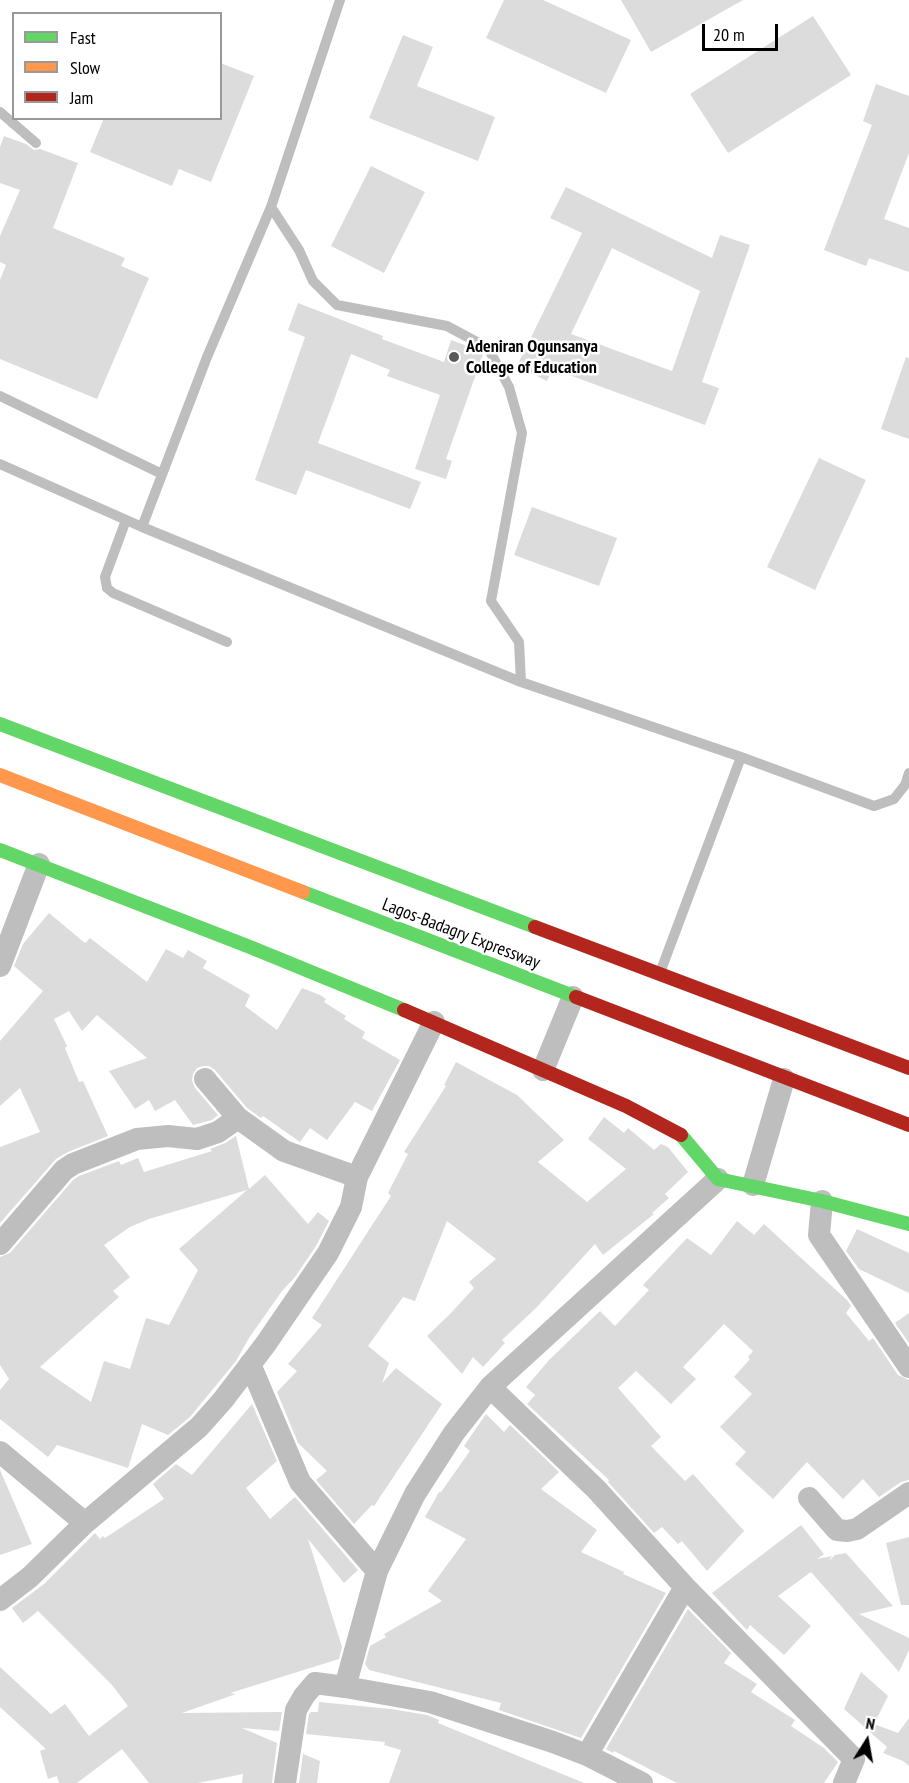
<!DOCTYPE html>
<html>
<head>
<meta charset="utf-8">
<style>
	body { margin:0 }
	#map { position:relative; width:909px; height:1783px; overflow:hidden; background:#fff; font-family:"PT Sans Narrow",sans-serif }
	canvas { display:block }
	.legend { position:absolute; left:12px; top:12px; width:210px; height:108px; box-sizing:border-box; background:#fff; border:2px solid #999; margin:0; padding:8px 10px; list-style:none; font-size:18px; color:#000 }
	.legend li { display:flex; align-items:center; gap:12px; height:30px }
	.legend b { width:30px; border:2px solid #999 }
	.north { position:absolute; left:837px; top:1711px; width:60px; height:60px; -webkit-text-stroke:4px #fff; paint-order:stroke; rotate:11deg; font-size:16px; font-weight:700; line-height:24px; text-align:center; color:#000 }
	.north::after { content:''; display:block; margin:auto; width:21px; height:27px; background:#000; clip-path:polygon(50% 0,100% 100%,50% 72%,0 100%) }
	.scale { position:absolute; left:702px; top:24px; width:76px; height:27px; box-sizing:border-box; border:3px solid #000; border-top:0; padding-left:8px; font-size:18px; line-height:21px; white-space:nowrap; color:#000; -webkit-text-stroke:4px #fff; paint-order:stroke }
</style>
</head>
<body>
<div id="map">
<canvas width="909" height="1783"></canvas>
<ul class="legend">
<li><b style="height:8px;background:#63d668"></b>Fast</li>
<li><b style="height:8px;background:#ff974d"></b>Slow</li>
<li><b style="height:8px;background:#b3261e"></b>Jam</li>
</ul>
<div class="north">N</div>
<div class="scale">20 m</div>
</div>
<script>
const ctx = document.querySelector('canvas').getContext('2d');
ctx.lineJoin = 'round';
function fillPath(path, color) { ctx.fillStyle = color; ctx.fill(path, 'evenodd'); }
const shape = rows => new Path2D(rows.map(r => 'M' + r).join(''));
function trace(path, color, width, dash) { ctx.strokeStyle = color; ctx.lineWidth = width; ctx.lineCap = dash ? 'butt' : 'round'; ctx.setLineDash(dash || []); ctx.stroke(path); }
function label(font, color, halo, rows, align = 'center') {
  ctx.font = font + ' "PT Sans Narrow",sans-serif'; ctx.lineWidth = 5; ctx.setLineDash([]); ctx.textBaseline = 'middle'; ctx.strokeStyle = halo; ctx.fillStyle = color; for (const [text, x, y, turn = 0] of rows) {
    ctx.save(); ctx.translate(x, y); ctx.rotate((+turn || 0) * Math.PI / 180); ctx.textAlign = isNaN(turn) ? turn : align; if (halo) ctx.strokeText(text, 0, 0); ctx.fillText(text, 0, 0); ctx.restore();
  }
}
fillPath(shape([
	[504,0,543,0,631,40,606,93,486,38],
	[621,0,743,0,651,52],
	[813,16,851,75,728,153,690,94],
	[403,35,433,47,417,86,495,117,478,161,369,118],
	[220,63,254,76,211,182,179,169,172,186,90,152,104,118,220,118],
	[876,84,909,96,909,153,884,219,909,228,909,272,869,258,866,266,824,250,872,125,863,121],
	[4,136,26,144,34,150,40,149,78,163,53,228,125,258,121,266,149,278,97,399,0,359,0,280,6,265,0,262,0,236,20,190,0,183,0,147],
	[371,166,425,192,384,273,331,246],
	[566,187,712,258,720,235,750,245,702,382,719,388,705,425,553,369,547,381,517,366,582,233,550,218],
	[612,248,700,291,672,371,571,334],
	[298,303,383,336,382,339,444,362,451,340,470,347,483,354,446,459,452,461,446,479,415,469,440,395,387,376,390,370,351,354,318,443,421,482,410,509,306,470,296,495,255,480,305,337,288,330],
	[906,357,909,358,909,439,881,429],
	[819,458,866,480,815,590,767,567],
	[532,507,617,538,599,586,514,555],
	[49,913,85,943,90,938,147,982,166,949,183,958,188,950,207,961,203,968,250,995,245,1006,277,1030,302,988,320,995,326,999,324,1002,346,1016,344,1019,365,1032,362,1038,400,1060,372,1111,355,1102,327,1140,310,1128,300,1142,263,1116,261,1118,247,1108,215,1070,209,1066,203,1066,197,1068,193,1074,192,1081,195,1088,218,1115,212,1120,193,1125,175,1100,155,1111,149,1100,135,1109,109,1071,147,1058,97,1015,82,1031,69,1011,54,1019,67,1046,65,1048,79,1082,83,1081,108,1136,68,1152,56,1159,0,1223,0,1147,40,1132,20,1088,0,1106,0,1041,43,991,14,966,23,944],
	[456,1062,517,1095,564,1140,538,1162,587,1202,626,1169,588,1139,604,1117,624,1133,628,1128,654,1150,661,1144,668,1147,688,1172,665,1194,669,1198,652,1213,654,1214,603,1255,595,1244,536,1308,502,1340,505,1343,483,1367,473,1357,462,1374,427,1336,449,1315,474,1288,469,1282,496,1259,447,1221,415,1301,403,1297,368,1346,389,1363,382,1383,396,1368,442,1404,374,1506,372,1505,354,1524,316,1480,327,1471,298,1443,277,1392,297,1371,288,1364,322,1325,312,1318,391,1196,388,1193,408,1154,404,1152,446,1086,444,1085],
	[236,1136,249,1189,265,1175,308,1224,318,1212,329,1221,316,1246,295,1277,282,1291,249,1338,236,1361,190,1417,168,1435,142,1424,128,1468,57,1445,48,1457,0,1419,0,1390,9,1379,0,1365,0,1257,10,1253,73,1180,79,1176,119,1161,121,1165,138,1158,144,1172,212,1151,210,1149,225,1143],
	[247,1190,179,1249,198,1270,169,1325,146,1318,130,1369,104,1361,91,1402,40,1367,119,1297,113,1291,130,1277,104,1245,130,1227,149,1219],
	[737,1221,754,1235,764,1224,848,1301,851,1306,846,1313,869,1341,873,1338,898,1375,909,1380,909,1480,901,1482,879,1497,863,1479,843,1499,807,1462,773,1499,735,1464,746,1452,720,1427,752,1394,734,1377,750,1359,748,1357,753,1351,724,1324,683,1367,696,1379,671,1404,636,1371,618,1388,661,1437,651,1446,685,1481,693,1474,744,1531,707,1571,682,1541,678,1544,662,1527,654,1533,608,1482,609,1480,527,1404,535,1395,526,1387,550,1359,600,1311,615,1326,649,1290,643,1285,687,1238,711,1255],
	[857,1229,909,1253,909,1293,859,1269,846,1251],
	[909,1313,909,1343,895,1323],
	[252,1404,277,1461,246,1488,270,1519,295,1497,358,1570,344,1583,308,1539,342,1647,339,1659,230,1693,236,1694,182,1713,282,1712,279,1731,242,1728,277,1743,272,1783,242,1783,243,1774,198,1783,149,1783,122,1749,77,1783,59,1783,57,1776,48,1779,40,1751,46,1749,0,1707,0,1667,51,1714,65,1704,89,1736,128,1706,112,1685,38,1611,23,1623,12,1608,44,1584,95,1533,100,1539,103,1536,105,1538,164,1499,153,1484,176,1464,192,1475],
	[486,1414,504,1432,510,1425,559,1472,541,1489,597,1530,581,1552,624,1572,623,1574,666,1593,581,1738,499,1710,501,1703,369,1670,365,1664,370,1646,386,1637,384,1634,442,1601,428,1591,466,1539,425,1517,439,1492,441,1492,470,1451,464,1446],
	[0,1470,32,1544,0,1555],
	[801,1525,824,1554,817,1559,832,1556,829,1561,835,1555,846,1553,893,1606,859,1614,909,1638,909,1650,899,1672,811,1572,778,1596,811,1626,784,1655,750,1625,747,1630,712,1593],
	[909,1537,909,1605,901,1605,886,1543],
	[688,1609,731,1653,724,1663,757,1684,751,1692,795,1720,791,1726,824,1748,838,1762,824,1783,677,1783,614,1751,613,1753,606,1749],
	[861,1672,888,1696,874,1724,898,1733,909,1718,909,1766,903,1761,883,1753,887,1747,844,1709],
	[319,1702,391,1709,427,1715,439,1720,438,1723,584,1783,389,1783,401,1750,384,1745,385,1742,306,1734,309,1714,311,1712,318,1712],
	[303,1754,320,1761,317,1783,299,1783]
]), '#dcdcdc');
trace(shape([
	[0,112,36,143],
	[271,207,299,250,313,281,337,305,447,326,488,348,509,387,522,433,491,601,519,642,521,682],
	[0,396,162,474],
	[0,464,142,527,521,682,741,757,874,806,894,799,905,785,909,773],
	[126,520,105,577,107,588,113,593,227,642],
	[142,527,207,357,271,207,340,0],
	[661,970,741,757]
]), '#bebebe', 10);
trace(shape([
	[0,966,39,864],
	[543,1070,573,997],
	[205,1079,238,1118,284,1151,357,1177],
	[753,1185,784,1079],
	[822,1201,819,1235,909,1367],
	[0,1244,64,1170,73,1164,137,1139,168,1136,197,1139,218,1132,238,1118],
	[250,1364,300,1482,377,1571],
	[490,1387,597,1490,685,1587,854,1759,844,1783],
	[0,1452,85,1523],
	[809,1498,837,1530,847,1531,857,1529,909,1493],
	[0,1600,30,1577,85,1523,199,1427,223,1400,265,1345,328,1253,351,1207,357,1177,434,1022],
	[345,1687,377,1571,415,1494,454,1433,490,1387,718,1179],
	[587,1755,685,1587],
	[285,1783,296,1710,304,1696,315,1683,345,1687,430,1702,553,1742,587,1755,642,1783]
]), '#bebebe', 22);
trace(shape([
	[0,724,535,927],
	[0,850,250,947,404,1010],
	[303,892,576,997],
	[681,1135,718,1179,822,1201,909,1224]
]), '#63d668', 14);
trace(shape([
	[0,775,303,892]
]), '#ff974d', 14);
trace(shape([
	[535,927,909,1068],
	[576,997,909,1125],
	[404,1010,626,1106,681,1135]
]), '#b3261e', 14);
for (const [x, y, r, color] of [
	[454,357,6,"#595959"]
]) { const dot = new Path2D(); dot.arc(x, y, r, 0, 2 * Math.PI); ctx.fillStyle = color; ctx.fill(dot); trace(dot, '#fff', 2); }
label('bold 18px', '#000', '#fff', [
	["Adeniran Ogunsanya",466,347],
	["College of Education",466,368]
], 'left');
label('18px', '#000', '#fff', [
	["Lagos-Badagry Expressway",461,934,21]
]);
</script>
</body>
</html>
